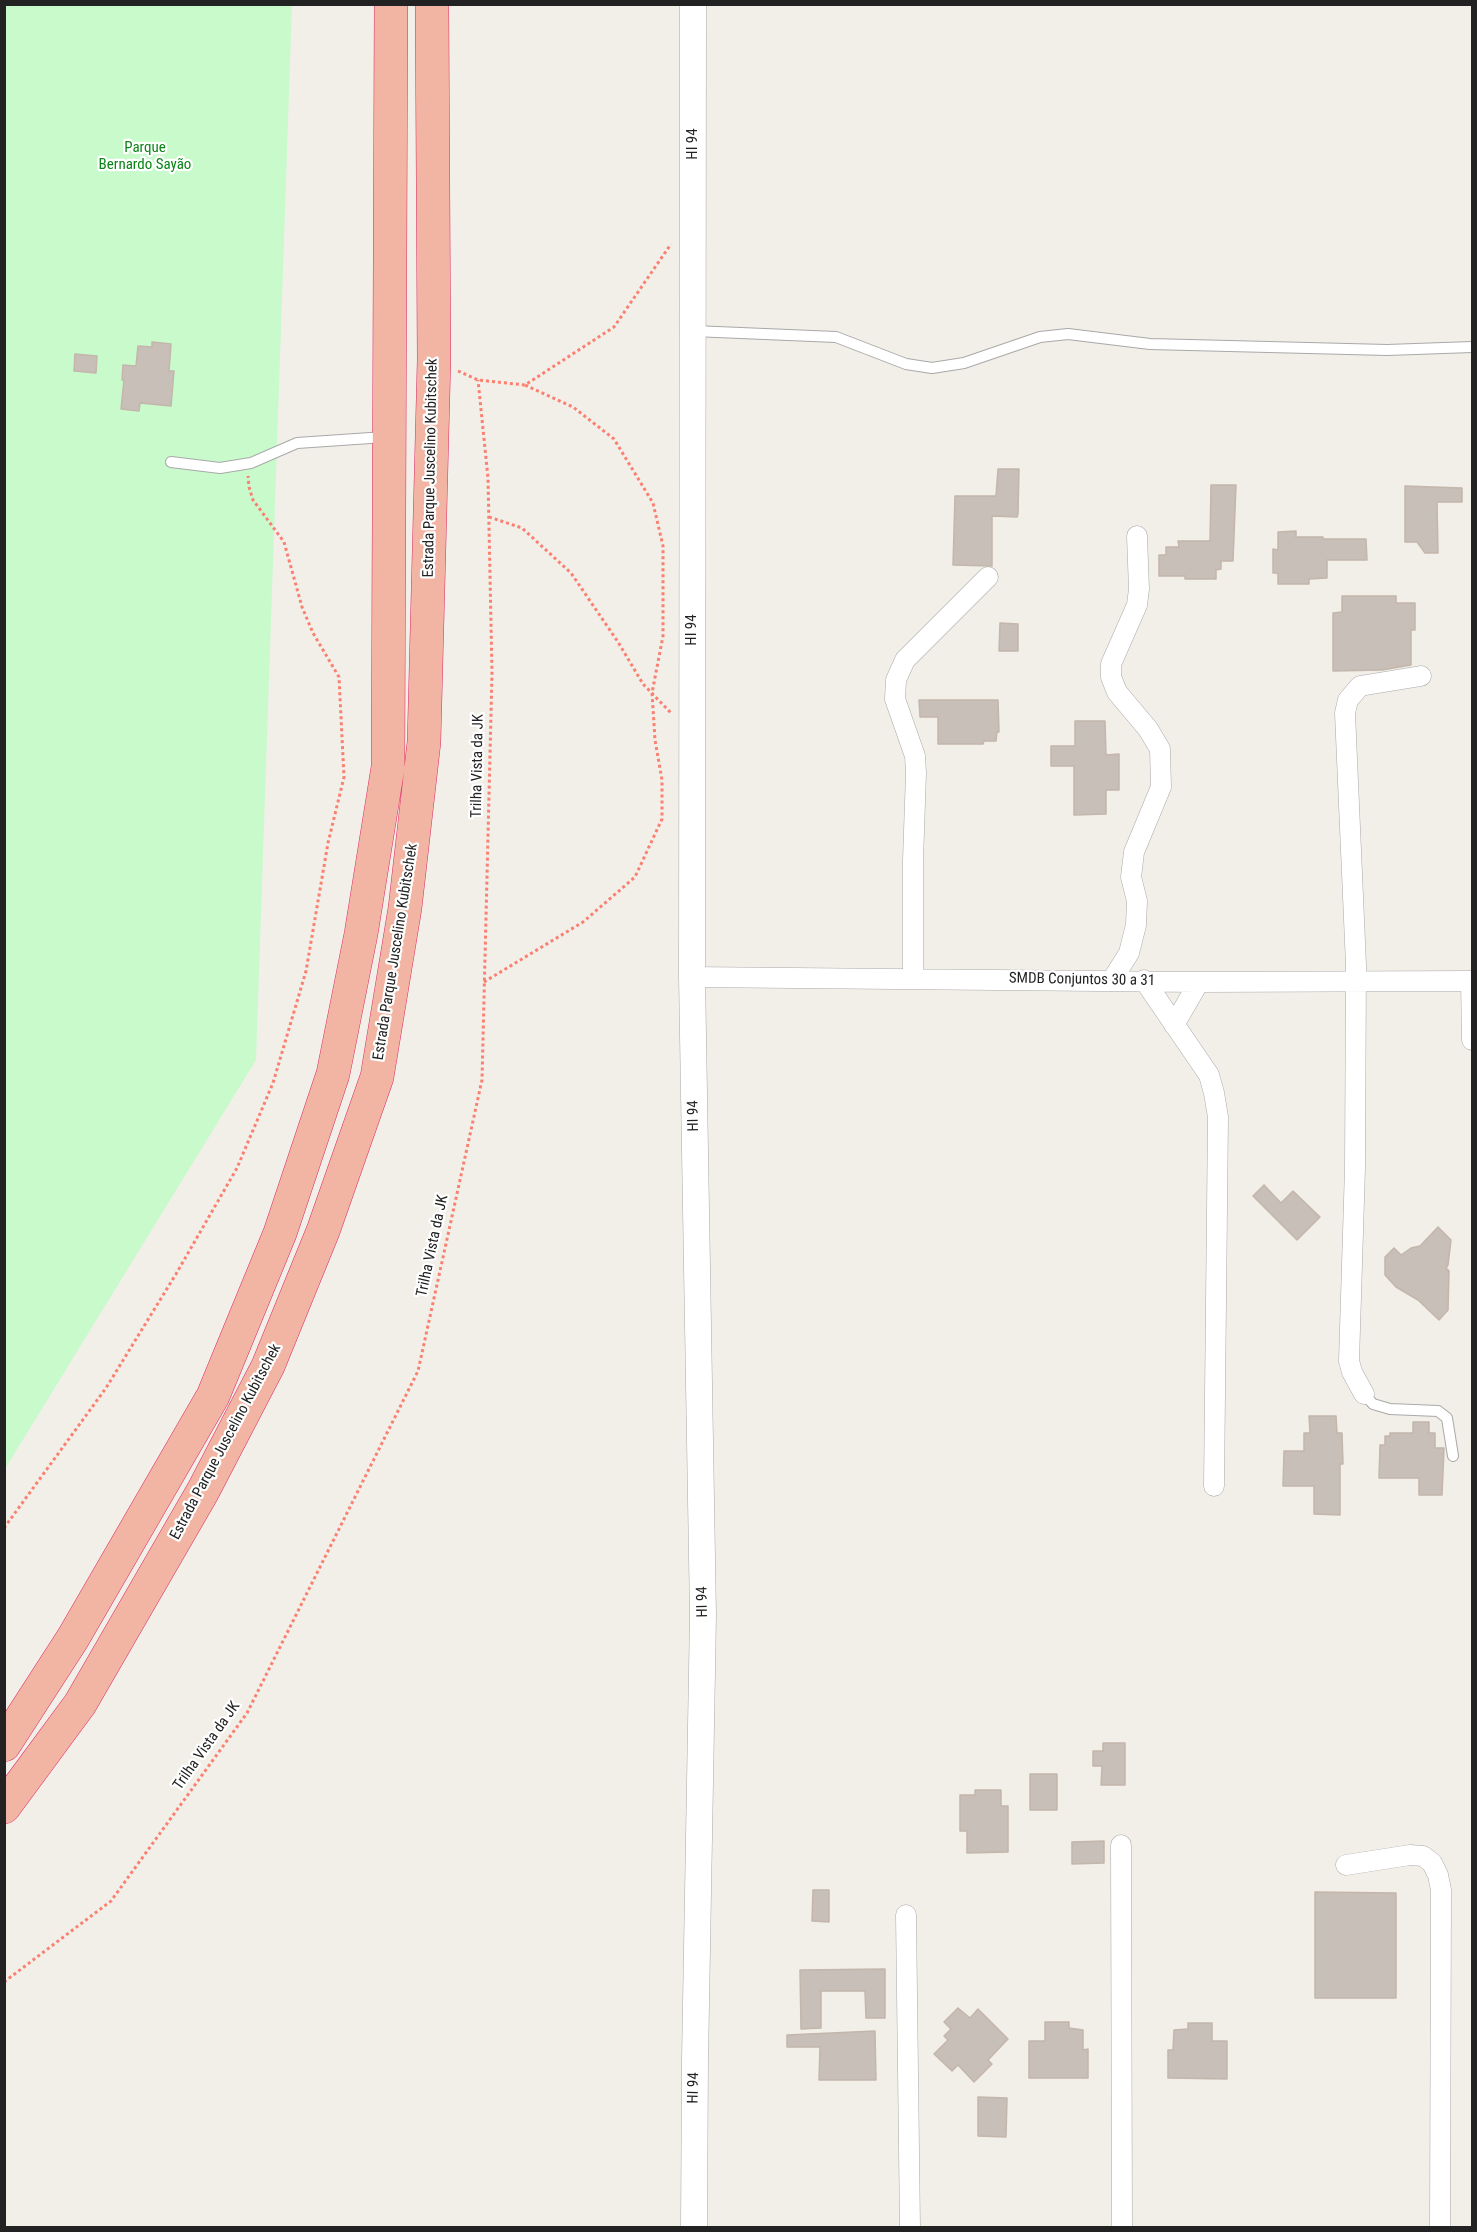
<!DOCTYPE html>
<html>
<head>
<meta charset="utf-8">
<style>
	body { margin:0 }
	#map { position:relative; width:1477px; height:2232px; overflow:hidden; background:#f2efe9; font-family:"Roboto Condensed",sans-serif }
	canvas { display:block }
	.frame { position:absolute; inset:0; border:6px solid #222; pointer-events:none }
</style>
</head>
<body>
<div id="map">
<canvas width="1477" height="2232"></canvas>
<div class="frame"></div>
</div>
<script>
const ctx = document.querySelector('canvas').getContext('2d');
ctx.lineJoin = 'round';
function fillPath(path, color) { ctx.fillStyle = color; ctx.fill(path, 'evenodd'); }
const shape = rows => new Path2D(rows.map(r => 'M' + r).join(''));
function trace(path, color, width, dash) { ctx.strokeStyle = color; ctx.lineWidth = width; ctx.lineCap = dash ? 'butt' : 'round'; ctx.setLineDash(dash || []); ctx.stroke(path); }
function label(font, color, halo, rows, align = 'center') {
  ctx.font = font + ' "Roboto Condensed",sans-serif'; ctx.lineWidth = 4.5; ctx.setLineDash([]); ctx.textBaseline = 'middle'; ctx.strokeStyle = halo; ctx.fillStyle = color; for (const [text, x, y, turn = 0] of rows) {
    ctx.save(); ctx.translate(x, y); ctx.rotate((+turn || 0) * Math.PI / 180); ctx.textAlign = isNaN(turn) ? turn : align; if (halo) ctx.strokeText(text, 0, 0); ctx.fillText(text, 0, 0); ctx.restore();
  }
}
fillPath(shape([
	[5,5,292,5,256,1060,5,1469]
]), '#c8facc');
const building = shape([
	[152,342,171,344,169,371,174,371,171,406,140,403,139,411,121,409,124,380,122,380,123,365,136,366,138,346,152,347,152,342],
	[75,354,97,356,96,373,74,371,75,354],
	[998,469,1019,469,1018,514,1017,517,992,516,992,566,953,565,955,496,996,496,998,469],
	[1211,485,1236,485,1233,561,1221,561,1221,569,1216,570,1216,579,1185,579,1185,576,1159,576,1159,555,1166,555,1166,547,1179,547,1178,541,1210,541,1211,485],
	[1405,486,1462,488,1462,502,1437,502,1438,553,1425,553,1417,542,1405,542,1405,486],
	[1296,531,1296,537,1323,537,1323,539,1366,539,1367,560,1327,560,1327,578,1309,579,1309,584,1278,584,1278,573,1273,573,1273,549,1278,550,1278,532,1296,531],
	[1342,596,1396,596,1396,603,1415,603,1415,630,1411,630,1411,665,1382,670,1333,671,1333,613,1342,612,1342,596],
	[1000,623,1018,624,1018,651,999,651,1000,623],
	[919,700,998,700,999,732,997,732,996,741,984,741,983,744,938,744,938,717,920,717,919,700],
	[1075,721,1105,721,1106,755,1119,754,1119,790,1106,790,1106,814,1074,815,1074,766,1051,766,1051,746,1075,746,1075,721],
	[1264,1185,1281,1203,1293,1191,1320,1217,1297,1240,1253,1196,1264,1185],
	[1438,1227,1451,1240,1448,1265,1446,1268,1449,1271,1448,1310,1439,1320,1418,1300,1396,1287,1385,1275,1385,1257,1394,1248,1401,1255,1411,1248,1420,1246,1438,1227],
	[1309,1416,1336,1416,1337,1433,1342,1433,1343,1464,1340,1464,1340,1515,1314,1514,1314,1486,1283,1486,1284,1451,1304,1451,1304,1433,1310,1433,1309,1416],
	[1413,1422,1429,1422,1429,1433,1435,1433,1435,1448,1444,1448,1442,1495,1419,1495,1419,1478,1379,1478,1380,1445,1385,1445,1385,1436,1390,1436,1390,1433,1413,1433,1413,1422],
	[1103,1743,1125,1743,1125,1785,1101,1785,1102,1766,1093,1766,1093,1751,1103,1751,1103,1743],
	[1030,1774,1057,1774,1057,1810,1030,1810,1030,1774],
	[975,1790,1001,1790,1001,1806,1008,1806,1008,1852,967,1853,967,1831,960,1831,960,1795,975,1795,975,1790],
	[1104,1841,1104,1863,1072,1864,1072,1842,1104,1841],
	[813,1890,829,1890,829,1922,812,1921,813,1890],
	[1315,1892,1396,1893,1396,1998,1315,1998,1315,1892],
	[885,1969,885,2018,866,2018,865,1991,821,1991,821,2028,801,2029,800,1970,885,1969],
	[958,2008,970,2018,978,2009,1008,2039,988,2060,992,2064,974,2082,958,2065,952,2071,934,2054,948,2040,944,2036,951,2029,944,2022,958,2008],
	[1045,2022,1069,2022,1069,2028,1083,2030,1083,2050,1088,2049,1088,2078,1029,2078,1029,2041,1045,2041,1045,2022],
	[1188,2023,1212,2023,1212,2041,1227,2041,1227,2079,1168,2078,1168,2050,1173,2050,1174,2030,1188,2029,1188,2023],
	[875,2031,876,2080,819,2080,820,2047,787,2047,787,2035,875,2031],
	[978,2097,1007,2098,1006,2137,978,2136,978,2097]
]);
fillPath(building, '#c7bfb8');
trace(building, '#c4b6ab', 1.5);
const service = shape([
	[693,331,836,337,906,364,932,368,964,363,1040,337,1068,334,1150,344,1387,350,1472,347],
	[171,462,220,468,251,463,297,443,385,437],
	[1364,1394,1373,1404,1390,1409,1438,1411,1447,1418,1453,1456]
]);
const minor = shape([
	[692,977,1199,982,1472,981],
	[913,978,913,860,916,773,915,756,895,699,896,680,905,660,988,577],
	[1112,980,1129,953,1136,925,1137,901,1131,877,1134,852,1161,787,1160,749,1148,729,1117,692,1111,677,1111,664,1137,605,1139,589,1137,536],
	[1144,980,1209,1075,1214,1093,1218,1117,1214,1486],
	[1471,981,1472,1040],
	[1174,1025,1199,982],
	[1364,1394,1352,1372,1349,1361,1355,1168,1356,965,1345,713,1348,700,1360,686,1421,676],
	[1121,1845,1122,2228],
	[1346,1865,1410,1855,1423,1856,1432,1863,1438,1875,1441,1890,1440,2228],
	[906,1915,910,2228]
]);
const tertiary = shape([
	[693,4,692,977,703,1615,695,2060,694,2228]
]);
const trunk = shape([
	[4,1745,73,1638,213,1396,280,1233,333,1074,361,934,388,767,391,4],
	[4,1807,80,1704,203,1491,268,1366,323,1231,377,1077,405,908,424,742,434,360,432,4]
]);
trace(service, '#a9a9a9', 12);
trace(minor, '#a9a9a9', 21);
trace(tertiary, '#a9a9a9', 27);
trace(trunk, '#dc2a67', 34);
trace(shape([
	[458,371,478,380,525,385,614,327,671,244],
	[489,517,522,528,571,573,618,642,643,684,671,713],
	[484,982,583,922,635,877,662,819,662,780,655,740,652,693,663,636,663,546,653,503,614,439,573,407,525,385],
	[4,1528,106,1388,176,1274,237,1168,273,1083,306,971,328,843,344,777,339,677,313,633,302,607,284,542,253,500,249,487,248,476],
	[4,1982,111,1901,247,1713,418,1371,482,1080,492,673,488,478,478,380]
]), '#fa8072', 3, [3, 3]);
trace(service, '#fff', 10);
trace(minor, '#fff', 20);
trace(tertiary, '#fff', 26);
trace(trunk, '#f2b4a3', 33);
label('15px', '#222', '#fff', [
	["HI 94",693,144,-90],
	["Estrada Parque Juscelino Kubitschek",431,468,-89],
	["HI 94",692,630,-90],
	["Trilha Vista da JK",478,766,-89],
	["Estrada Parque Juscelino Kubitschek",396,952,-81],
	["SMDB Conjuntos 30 a 31",1082,980,1],
	["HI 94",694,1116,-91],
	["Trilha Vista da JK",433,1246,-78],
	["Estrada Parque Juscelino Kubitschek",226,1442,-62],
	["HI 94",703,1602,-91],
	["Trilha Vista da JK",207,1746,-55],
	["HI 94",694,2088,-89]
]);
label('15px', '#0c8416', '#fff', [
	["Parque",145,148],
	["Bernardo Sayão",145,165]
]);
</script>
</body>
</html>
